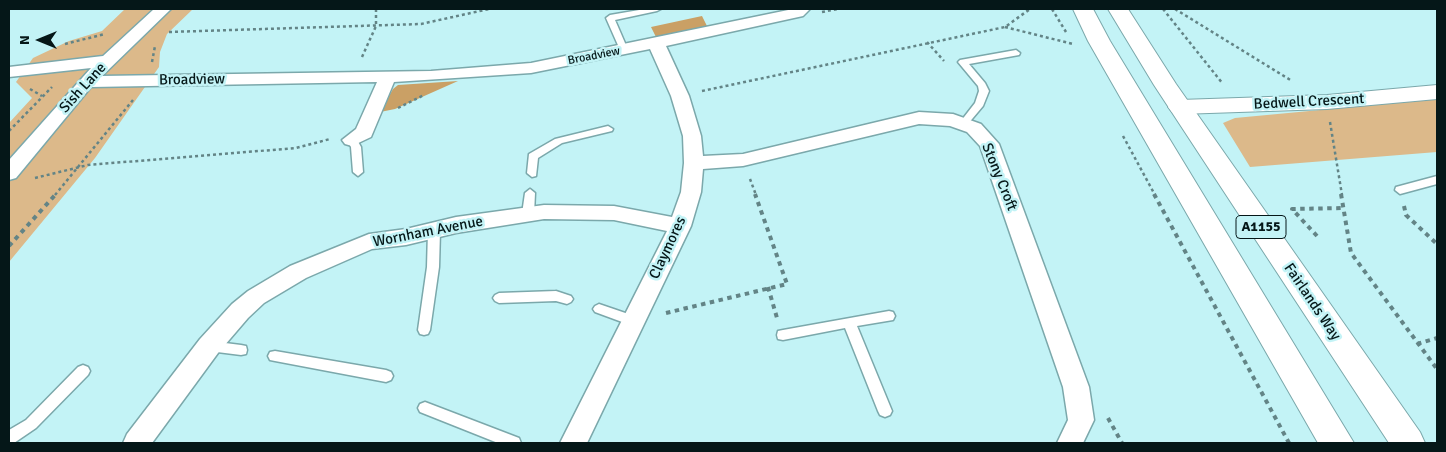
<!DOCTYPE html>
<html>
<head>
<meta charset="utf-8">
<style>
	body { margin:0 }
	#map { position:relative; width:1446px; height:452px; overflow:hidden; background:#c3f3f6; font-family:Signika,sans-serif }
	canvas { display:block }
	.frame { position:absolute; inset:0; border:10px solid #051718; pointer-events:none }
	.north { position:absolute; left:15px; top:15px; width:50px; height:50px; -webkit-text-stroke:4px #c3f3f6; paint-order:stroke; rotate:270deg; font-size:14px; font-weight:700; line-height:20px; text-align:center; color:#051718 }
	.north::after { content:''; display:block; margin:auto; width:18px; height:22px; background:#051718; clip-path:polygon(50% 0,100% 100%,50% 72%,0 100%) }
</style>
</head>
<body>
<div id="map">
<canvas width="1446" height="452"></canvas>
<div class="frame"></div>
<div class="north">N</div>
</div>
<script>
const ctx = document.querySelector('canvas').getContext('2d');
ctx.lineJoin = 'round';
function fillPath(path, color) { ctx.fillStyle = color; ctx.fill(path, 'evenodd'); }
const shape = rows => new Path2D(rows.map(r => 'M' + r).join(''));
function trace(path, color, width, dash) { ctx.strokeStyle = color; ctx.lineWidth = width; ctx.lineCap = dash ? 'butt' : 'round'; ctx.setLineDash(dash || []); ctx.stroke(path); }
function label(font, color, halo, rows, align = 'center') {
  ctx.font = font + ' Signika,sans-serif'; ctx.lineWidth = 5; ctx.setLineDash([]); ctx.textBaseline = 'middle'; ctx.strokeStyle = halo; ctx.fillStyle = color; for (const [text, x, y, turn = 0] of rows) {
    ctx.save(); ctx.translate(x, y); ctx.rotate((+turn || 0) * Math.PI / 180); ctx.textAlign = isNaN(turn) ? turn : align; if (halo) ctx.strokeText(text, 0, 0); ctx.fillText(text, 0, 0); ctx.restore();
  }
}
fillPath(shape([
	[125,9,193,9,167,34,160,52,159,67,95,158,9,262,9,123,32,98,16,82,33,58,69,41,102,31],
	[1437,99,1437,152,1250,167,1223,123,1235,118]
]), '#dcb98a');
fillPath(shape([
	[702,16,707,26,656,37,651,27],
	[458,81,395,109,380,112,393,89,398,85]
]), '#caa065');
const service = shape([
	[645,9,661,9,657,11,615,20,628,50,624,53,621,52,606,18,610,15,645,9],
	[1016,50,1020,53,1019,55,969,64,985,83,989,91,983,106,967,125,961,125,959,123,961,121,975,103,979,91,978,86,958,62,960,60,1016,50],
	[608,126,613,129,612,131,562,143,538,158,536,176,532,177,527,173,529,154,555,139,608,126],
	[352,137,356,138,361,147,363,172,358,176,353,172,351,147,347,140,352,137],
	[1437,176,1437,184,1400,194,1395,190,1396,187,1437,176],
	[530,189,535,193,534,214,528,218,522,214,525,193,530,189],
	[434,227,440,231,439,267,430,330,428,334,424,335,420,334,418,330,427,267,428,231,434,227],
	[556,291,571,296,573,299,571,302,567,304,556,301,499,303,495,301,493,298,495,295,499,293,556,291],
	[599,304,637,317,639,321,637,325,633,326,595,312,593,309,595,306,599,304],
	[889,311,893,312,895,316,893,320,857,326,892,411,890,415,885,417,880,415,878,411,845,328,783,340,778,339,777,335,778,331,783,330,889,311],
	[209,341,241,345,246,346,247,350,246,354,241,355,209,351,204,350,203,346,204,342,209,341],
	[275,351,386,370,391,372,393,376,391,380,386,382,275,361,270,360,268,356,270,352,275,351],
	[83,365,88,367,90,371,88,375,36,428,14,443,9,443,9,430,26,420,78,367,83,365],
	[425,402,519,438,521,443,498,443,420,412,418,408,420,404,425,402]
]);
const minor = shape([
	[154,9,171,9,102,76,431,71,531,63,793,9,810,9,803,16,666,46,689,96,701,136,703,156,743,154,919,112,953,114,981,124,999,144,1089,387,1094,420,1083,443,1057,443,1068,420,1063,387,980,146,967,132,950,126,919,124,743,166,703,169,701,192,691,226,587,443,560,443,667,231,614,220,544,219,456,233,406,245,372,249,306,278,264,303,248,318,218,353,152,443,123,443,127,434,200,339,232,304,248,291,290,266,369,234,406,229,456,217,544,205,614,206,672,217,681,192,684,163,683,136,671,96,650,49,531,73,394,82,371,137,352,146,345,144,342,140,356,129,377,82,91,87,16,178,9,180,9,160,91,68,9,77,9,67,103,56,154,9]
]);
const tertiary = shape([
	[1437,85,1437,99,1327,109,1180,114,1172,112,1168,107,1172,102,1180,100,1327,95,1437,85]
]);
const primary = shape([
	[1073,9,1093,9,1110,41,1354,443,1318,443,1088,41,1073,9],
	[1108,9,1128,9,1176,84,1420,432,1425,443,1389,443,1154,85,1108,9]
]);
trace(service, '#7ba8ab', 3);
trace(minor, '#7ba8ab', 3);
trace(tertiary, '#7ba8ab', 2);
trace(primary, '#7ba8ab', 2);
trace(shape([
	[1052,9,1066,32],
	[1163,9,1223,84],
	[1175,9,1292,81],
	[822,12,838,9],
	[1005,27,1073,44],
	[169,32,421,24,489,9],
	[927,42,944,61],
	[65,44,105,34],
	[362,57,376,26,376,9],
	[152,62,155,46],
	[30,89,42,96],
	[702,91,1005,27,1030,9],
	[398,108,424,95],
	[1330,122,1342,195],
	[9,131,52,87],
	[1123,136,1155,195],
	[35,178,88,165,296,148,330,139],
	[750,179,756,195],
	[55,195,133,100]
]), '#638486', 2.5, [3, 3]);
trace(shape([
	[1154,194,1289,443],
	[1341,194,1351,253,1437,369],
	[1404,206,1406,215,1437,244],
	[1317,236,1292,209,1344,208],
	[9,246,56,194],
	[768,287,777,318],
	[666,313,787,284,755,194],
	[1417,344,1437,338],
	[1108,418,1122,443]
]), '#638486', 4, [4.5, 4.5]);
fillPath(service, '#fff');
fillPath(minor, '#fff');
fillPath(tertiary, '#fff');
fillPath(primary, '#fff');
label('12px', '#051718', '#c3f3f6', [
	["Broadview",594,56,-11]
]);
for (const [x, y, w] of [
	[1261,227,50]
]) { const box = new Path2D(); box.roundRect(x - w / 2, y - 11.5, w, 23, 4); ctx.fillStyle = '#c3f3f6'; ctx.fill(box); trace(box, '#051718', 1); }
label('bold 14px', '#051718', null, [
	["A1155",1261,227]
]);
label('15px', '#051718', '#c3f3f6', [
	["Broadview",192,80,-1],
	["Sish Lane",83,88,-48],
	["Bedwell Crescent",1309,102,-3],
	["Stony Croft",999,177,68],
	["Wornham Avenue",428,232,-11],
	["Claymores",668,248,-65],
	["Fairlands Way",1312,302,56]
]);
</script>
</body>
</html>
